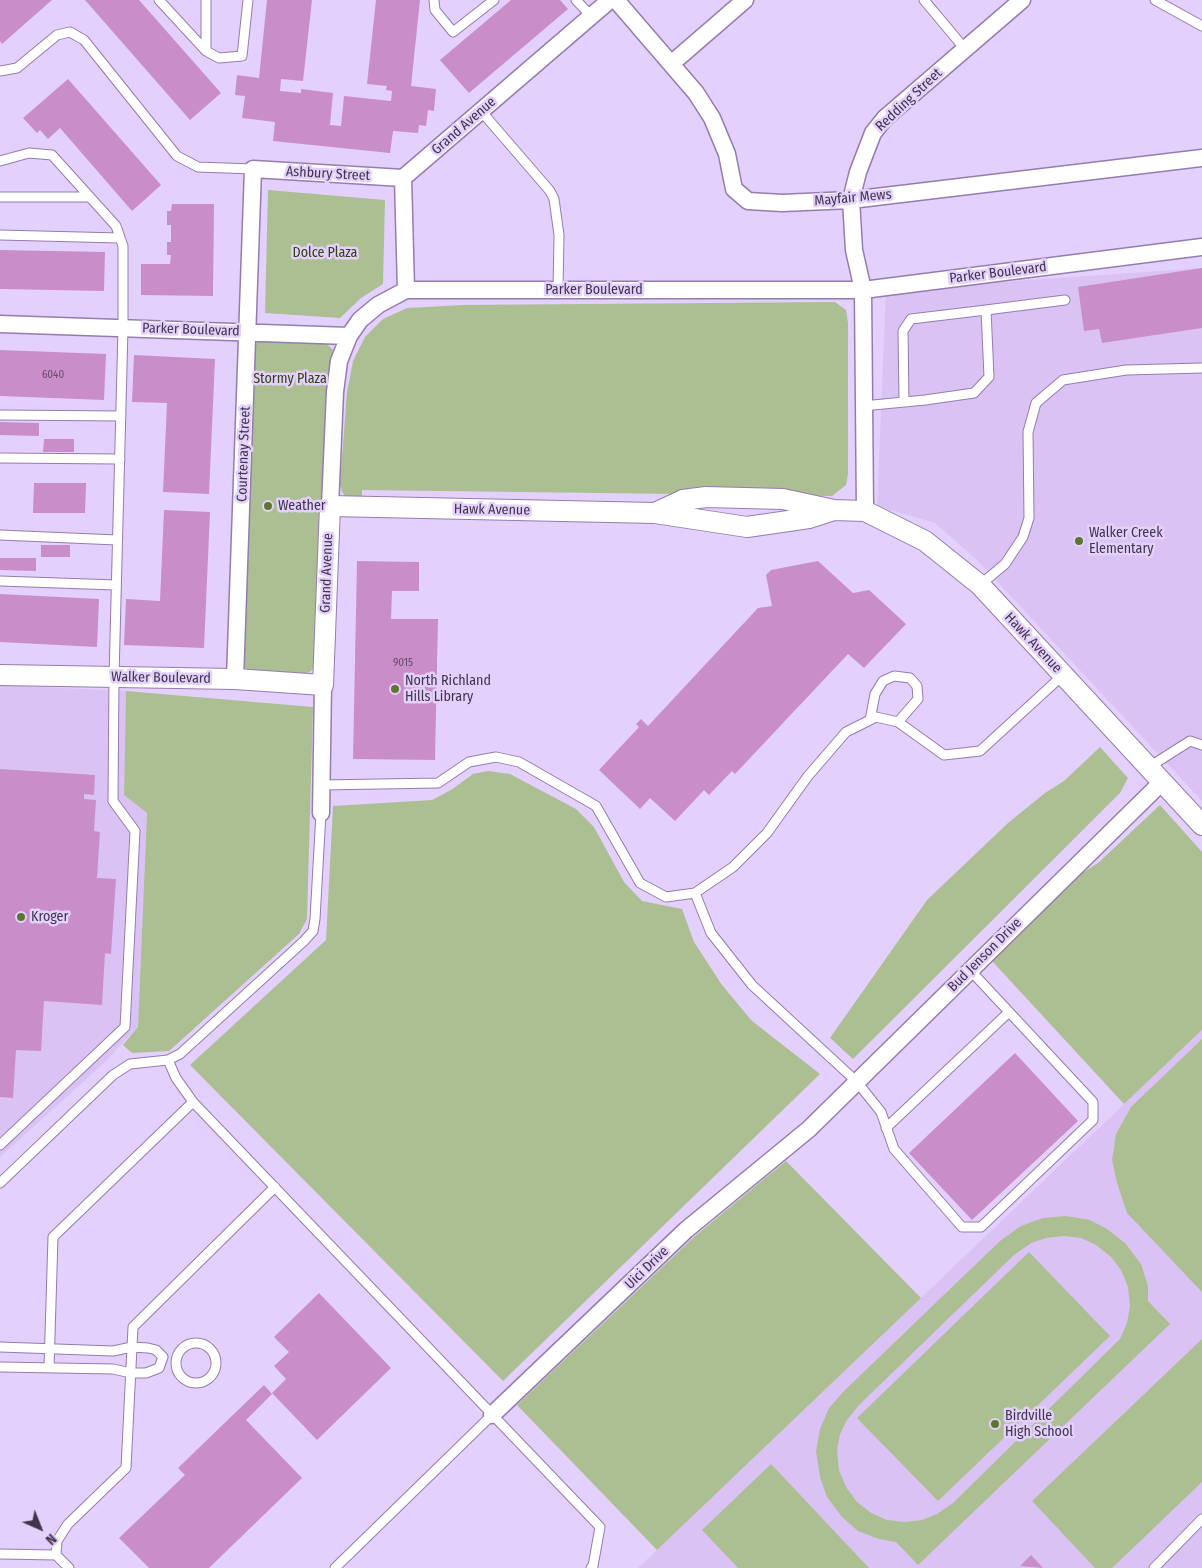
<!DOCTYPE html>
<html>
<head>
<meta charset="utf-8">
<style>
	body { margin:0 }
	#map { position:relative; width:1202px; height:1568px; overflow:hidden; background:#e4d0fc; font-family:"Fira Sans Condensed",sans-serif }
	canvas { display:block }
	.north { position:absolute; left:15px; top:1503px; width:50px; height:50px; -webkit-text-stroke:4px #e4d0fc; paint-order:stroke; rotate:136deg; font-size:14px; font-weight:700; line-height:20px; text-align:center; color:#40364b }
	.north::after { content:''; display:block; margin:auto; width:18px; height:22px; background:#40364b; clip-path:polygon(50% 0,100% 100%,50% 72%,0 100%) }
</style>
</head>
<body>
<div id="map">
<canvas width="1202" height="1568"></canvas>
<div class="north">N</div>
</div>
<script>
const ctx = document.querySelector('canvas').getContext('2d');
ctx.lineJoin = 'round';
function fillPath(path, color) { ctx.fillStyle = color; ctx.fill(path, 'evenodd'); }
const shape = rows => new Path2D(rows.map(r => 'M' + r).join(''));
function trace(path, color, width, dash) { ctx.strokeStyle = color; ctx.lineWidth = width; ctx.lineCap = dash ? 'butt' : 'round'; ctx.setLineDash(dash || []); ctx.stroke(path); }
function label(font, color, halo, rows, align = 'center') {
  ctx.font = font + ' "Fira Sans Condensed",sans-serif'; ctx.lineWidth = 5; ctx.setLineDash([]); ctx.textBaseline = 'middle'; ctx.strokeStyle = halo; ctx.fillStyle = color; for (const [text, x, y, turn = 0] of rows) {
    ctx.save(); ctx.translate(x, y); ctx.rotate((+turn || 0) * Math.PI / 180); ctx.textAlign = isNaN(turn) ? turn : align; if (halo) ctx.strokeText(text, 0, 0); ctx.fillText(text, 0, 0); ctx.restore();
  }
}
fillPath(shape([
	[1202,268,1202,801,977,560,935,523,877,506,886,290],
	[0,685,126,691,124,795,147,813,138,1027,104,1063,0,1157],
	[1202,1030,1202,1568,638,1568,1124,1104]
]), '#dac3f4');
fillPath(shape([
	[268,190,385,200,383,284,361,298,340,318,265,313],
	[835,302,846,310,848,323,848,474,846,485,832,496,362,490,362,499,346,497,342,492,340,484,347,392,353,361,365,337,383,319,407,308,463,305],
	[262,339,326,343,333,350,326,392,318,656,316,665,311,671,300,676,248,671,244,666,253,346],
	[126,691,313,707,307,919,299,934,169,1051,132,1053,123,1045,138,1027,147,813,124,795],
	[1100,747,1128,778,1120,793,853,1059,830,1038,927,900,1008,823,1045,793,1064,781],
	[488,771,510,774,576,809,594,827,624,882,642,901,682,909,694,942,722,985,752,1021,820,1074,503,1381,190,1065,326,940,333,806,432,800,451,790,473,774],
	[1160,805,1202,852,1202,1030,1124,1104,992,961,1066,883,1098,863],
	[1202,1039,1202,1292,1127,1213,1117,1183,1112,1160,1116,1134,1131,1107],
	[786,1161,921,1298,657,1550,517,1405,695,1236],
	[1066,1216,1090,1220,1107,1229,1125,1243,1141,1264,1148,1286,1148,1301,1170,1324,918,1565,896,1542,879,1539,858,1531,842,1517,827,1497,820,1477,816,1451,820,1429,829,1408,845,1390,1000,1241,1021,1226,1043,1218],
	[1063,1236,1081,1238,1096,1245,1111,1257,1121,1270,1128,1287,1130,1306,1127,1323,1120,1339,953,1503,937,1514,922,1520,905,1522,887,1520,871,1513,857,1502,846,1487,839,1470,837,1451,840,1434,847,1420,859,1405,1014,1255,1031,1243,1046,1238],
	[1029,1252,1110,1336,938,1501,857,1418],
	[1202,1339,1202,1482,1112,1568,1095,1568,1032,1501],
	[771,1464,869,1568,738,1568,702,1530]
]), '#acbf92');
fillPath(shape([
	[0,0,52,0,2,44,0,41],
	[85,0,139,0,221,93,190,120],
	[267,0,312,0,303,81,281,79,280,91,301,93,301,89,333,93,330,125,341,126,344,96,391,101,392,91,386,90,387,86,367,84,376,0,420,0,411,86,436,89,434,111,428,110,426,126,419,125,418,133,393,131,390,153,273,141,275,122,242,118,245,96,235,95,237,75,259,78],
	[511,0,560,0,568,9,469,93,440,60],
	[68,79,161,185,132,211,60,128,48,139,40,130,37,133,23,118],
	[172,204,214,204,213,296,141,295,141,264,170,264,171,255,167,255,167,242,171,242,171,225,167,225,167,211,171,211],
	[0,250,105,252,104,291,0,289],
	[1202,268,1202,328,1102,343,1099,329,1084,331,1078,287],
	[0,350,106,354,104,400,0,396],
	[134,355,215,359,209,494,163,492,167,403,132,402],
	[0,422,39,423,39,436,0,435],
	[44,439,74,439,74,452,43,452],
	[34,483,86,483,85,513,33,513],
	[164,510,210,512,204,648,124,645,126,599,160,601],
	[41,545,70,545,70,557,41,557],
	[0,558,36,558,36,571,0,570],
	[357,561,419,562,419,591,392,591,391,619,438,619,435,760,353,759],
	[818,561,853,593,869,590,906,624,864,668,848,654,735,774,732,771,709,795,704,790,675,821,650,798,640,809,599,770,639,727,636,724,641,719,648,726,758,608,772,606,766,575,771,570],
	[0,594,99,599,97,647,0,642],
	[0,769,95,775,94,795,84,794,84,799,96,800,94,831,100,832,97,878,116,879,111,954,105,953,102,1005,44,1001,41,1051,16,1050,13,1098,0,1097],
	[1015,1053,1078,1121,972,1220,909,1153],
	[319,1293,391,1368,317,1440,272,1393,286,1379,274,1366,289,1352,274,1337],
	[264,1385,272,1394,246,1420,302,1478,209,1568,149,1568,119,1538,185,1475,178,1468],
	[1031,1555,1043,1568,1020,1566]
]), '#c98eca');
const service = shape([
	[159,0,206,51,219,58,242,56,248,0],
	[434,0,435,10,453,32,494,0],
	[576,0,591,16],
	[924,0,965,49],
	[1155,0,1202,26],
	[206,51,206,0],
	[0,71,17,68,57,35,70,32,84,40,177,156,198,167,253,169],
	[481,111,550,191,554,199,559,235,558,290],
	[0,161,29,153,52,155,116,226,123,246,123,328,114,677,113,801,135,831,125,1027,0,1145],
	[0,197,90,197],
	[0,235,120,238],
	[986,310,1065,300],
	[863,406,925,400,974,393,989,377,986,310,911,319,903,331,904,402],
	[0,415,121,416],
	[0,458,120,459],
	[0,535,117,540],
	[0,581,116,585],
	[980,585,1005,564,1023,537,1029,518,1028,432,1036,403,1063,380,1126,370,1202,368],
	[870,720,875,694,883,681,894,676,910,678,917,686,918,699,898,722],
	[1149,767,1190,741,1202,745],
	[321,785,438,783,469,762,496,757,519,762,596,806,640,883,666,897,695,893,711,933,752,985,857,1082,881,1112,894,1149,962,1227,981,1227,1093,1120,1093,1102,970,970],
	[695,893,733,867,767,833,808,776,846,732,876,717,898,722,944,755,980,751,1063,675],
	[168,1060,176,1078,193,1102,600,1527,593,1566,591,1568],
	[886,1128,1009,1012],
	[0,1183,113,1075,130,1064,168,1060,180,1054,304,941,313,931,315,919,321,813],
	'176 1363a20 20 0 1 1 40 0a20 20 0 1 1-40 0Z',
	[0,1347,113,1351,132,1347,148,1348,156,1350,163,1357,159,1368,146,1373,131,1373,113,1369,0,1367],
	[49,1368,53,1237,193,1102],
	[0,1554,56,1555,69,1568],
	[56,1555,57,1541,68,1524,126,1468,133,1327,275,1187],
	[335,1568,492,1415],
	[1154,1568,1202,1519]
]);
const minor = shape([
	[616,0,696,93,712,118,727,154,734,189,748,201,782,203,851,200,1202,158],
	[671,64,745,0],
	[406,290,403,178,610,0],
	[0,324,349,336],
	[330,506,335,392,339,361,349,336,360,320,378,305,406,290,863,290,1202,247],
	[865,511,863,290,854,250,851,200,858,172,873,133,885,118,1022,0],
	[235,679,253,169,403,178],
	[321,813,323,685],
	[492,1415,686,1230,809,1129,1162,782]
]);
const tertiary = shape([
	[655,513,683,500,706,497,783,499,834,510,865,511,925,541,980,585,1202,825],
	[0,675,235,679,323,685,330,506,655,513,747,527,809,518,834,510]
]);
trace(service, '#947cae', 11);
trace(minor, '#947cae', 19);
trace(tertiary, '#947cae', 22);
trace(service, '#fff', 9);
trace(minor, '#fff', 16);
trace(tertiary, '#fff', 20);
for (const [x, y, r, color] of [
	[268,506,5,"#5c772b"],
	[1079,541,5,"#5c772b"],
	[395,689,5,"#5c772b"],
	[21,917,5,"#5c772b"],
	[995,1424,5,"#5c772b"]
]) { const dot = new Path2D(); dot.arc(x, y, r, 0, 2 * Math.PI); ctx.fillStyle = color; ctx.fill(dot); trace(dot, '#e4d0fc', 2); }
label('11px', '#624c6b', null, [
	["6040",53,375],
	["9015",403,663]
]);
label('14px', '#40364b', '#e4d0fc', [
	["Redding Street",909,100,-43],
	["Grand Avenue",464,126,-41],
	["Ashbury Street",328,174,3],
	["Mayfair Mews",853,198,-5],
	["Parker Boulevard",998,273,-7],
	["Parker Boulevard",594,290],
	["Parker Boulevard",191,330,2],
	["Courtenay Street",244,454,-88],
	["Hawk Avenue",492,510,1],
	["Grand Avenue",327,573,-88],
	["Hawk Avenue",1033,643,47],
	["Walker Boulevard",161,678,1],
	["Bud Jenson Drive",985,955,-45],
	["Uici Drive",647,1268,-44]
]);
label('14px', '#31430b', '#e4d0fc', [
	["Dolce Plaza",325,253],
	["Stormy Plaza",290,379]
]);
label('14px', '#40364b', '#e4d0fc', [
	["Weather",278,506],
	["Walker Creek",1089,533],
	["Elementary",1089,549],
	["North Richland",405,681],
	["Hills Library",405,697],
	["Kroger",31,917],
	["Birdville",1005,1416],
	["High School",1005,1432]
], 'left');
</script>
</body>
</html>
